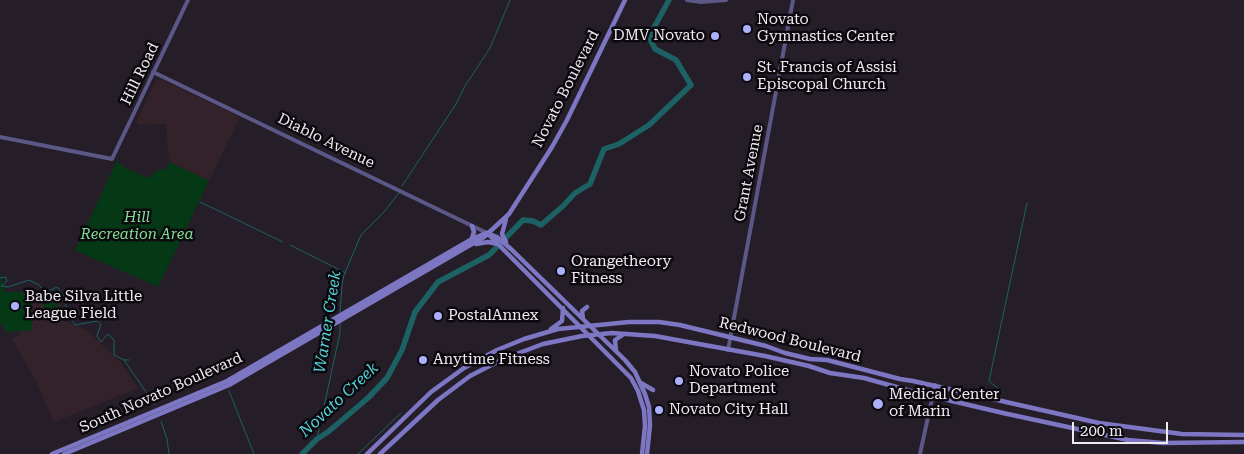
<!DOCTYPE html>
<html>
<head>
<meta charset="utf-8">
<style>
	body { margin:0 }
	#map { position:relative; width:1244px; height:454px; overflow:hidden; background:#251e28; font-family:"Roboto Serif",serif }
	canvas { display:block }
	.scale { position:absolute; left:1072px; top:422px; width:96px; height:22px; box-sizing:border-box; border:2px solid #efeaf0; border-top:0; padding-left:6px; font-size:15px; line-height:18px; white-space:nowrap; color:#efeaf0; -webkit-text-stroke:4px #0c090e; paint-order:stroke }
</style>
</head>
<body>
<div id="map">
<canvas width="1244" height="454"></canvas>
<div class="scale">200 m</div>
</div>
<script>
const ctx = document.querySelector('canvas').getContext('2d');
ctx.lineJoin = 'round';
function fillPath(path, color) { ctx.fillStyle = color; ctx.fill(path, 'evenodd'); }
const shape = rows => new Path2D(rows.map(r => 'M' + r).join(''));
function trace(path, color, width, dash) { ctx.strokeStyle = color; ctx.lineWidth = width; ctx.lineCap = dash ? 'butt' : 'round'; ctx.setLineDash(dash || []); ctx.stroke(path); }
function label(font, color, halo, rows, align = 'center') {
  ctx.font = font + ' "Roboto Serif",serif'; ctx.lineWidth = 5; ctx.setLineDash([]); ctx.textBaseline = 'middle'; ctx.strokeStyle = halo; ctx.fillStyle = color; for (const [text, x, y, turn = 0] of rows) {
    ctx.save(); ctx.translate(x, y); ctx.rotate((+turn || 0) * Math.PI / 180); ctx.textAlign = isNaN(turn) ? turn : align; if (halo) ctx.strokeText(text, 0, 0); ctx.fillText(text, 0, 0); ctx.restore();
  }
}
fillPath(shape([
	[160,79,240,117,209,181,169,162,166,124,140,125,136,123,155,82],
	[36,297,59,297,65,321,87,330,122,364,138,388,54,422,36,381,12,339,21,334,18,331,32,330,32,304]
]), '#34222a');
fillPath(shape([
	[117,161,125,168,149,178,157,171,167,168,169,162,209,181,158,287,75,250],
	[0,272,5,292,31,292,36,297,32,304,32,330,6,332,0,322],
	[55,298,60,313,49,313,44,309,43,300]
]), '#053915');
trace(shape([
	[402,186,456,104,465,86,490,48,510,0],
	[200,202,283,242],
	[290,245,346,273],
	[0,278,6,277,7,281,1,286,8,287,29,280,39,285,45,293,57,287,63,295,68,313,75,325,97,321,101,324,97,336,101,342,108,334,114,340,114,355,124,360,129,360],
	[340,314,342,285,344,275,361,235,384,212,399,193],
	[124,360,155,405],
	[229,391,254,454],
	[1002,392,989,381,1027,203],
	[161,421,167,439,169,454],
	[317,439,340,333,340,323],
	[358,454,401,413]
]), '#1c6163', 1);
trace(shape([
	[302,454,317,439,328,432,368,398,387,378,402,350,415,312,438,282,489,255,523,220,533,221,541,225,563,206,575,193,590,184,604,149,619,144,649,125,691,85,676,60,655,49,651,41,650,35,669,0]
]), '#1c6163', 5.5);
trace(shape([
	[687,0,701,2,726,0],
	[153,72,487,233],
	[0,137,112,159,188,0],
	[728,350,793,0],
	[920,454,935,385]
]), '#5b5888', 4);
trace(shape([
	[487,233,497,237,511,249,625,360,635,372,645,394,649,407,650,425,647,454],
	[489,235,631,378,638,391,644,410,645,426,642,454],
	[472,238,474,232,472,226],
	[506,242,502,234,506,219],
	[476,244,488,242,498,244],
	[583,319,582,311,587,307],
	[551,329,562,321,563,308],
	[616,351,615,340,624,334],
	[641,383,653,390],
	[52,454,227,381,472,239,486,233],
	[64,454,229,385,484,237,509,214,552,147,567,120,625,0],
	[367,454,431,392,464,368,497,350,524,339,558,329,629,322,659,322,680,325,766,346,785,353,810,359,827,360,900,379,913,381,1099,423,1182,434,1244,435],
	[380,454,438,400,470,376,503,359,543,344,582,336,612,333,655,336,765,356,809,366,830,373,864,378,918,393,1003,413,1128,440,1163,443,1244,442]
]), '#7c76c3', 4.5);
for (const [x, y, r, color] of [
	[747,29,5,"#aab0fb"],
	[715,36,5,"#aab0fb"],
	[747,77,5,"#aab0fb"],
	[561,271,5,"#aab0fb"],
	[15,306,5,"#aab0fb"],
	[438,316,5,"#aab0fb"],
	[423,360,5,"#aab0fb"],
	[679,381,5,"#aab0fb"],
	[878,404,6,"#aab0fb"],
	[659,410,5,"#aab0fb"]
]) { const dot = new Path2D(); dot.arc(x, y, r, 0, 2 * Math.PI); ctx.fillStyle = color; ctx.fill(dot); trace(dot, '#0c090e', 2); }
label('15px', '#efeaf0', '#0c090e', [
	["Novato",757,20],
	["Gymnastics Center",757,37],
	["DMV Novato",705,36,"right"],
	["St. Francis of Assisi",757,68],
	["Episcopal Church",757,85],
	["Orangetheory",571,262],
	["Fitness",571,279],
	["Babe Silva Little",25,297],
	["League Field",25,314],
	["PostalAnnex",448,316],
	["Anytime Fitness",433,360],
	["Novato Police",689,372],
	["Department",689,389],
	["Medical Center",889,395],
	["of Marin",889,412],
	["Novato City Hall",669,410]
], 'left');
label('15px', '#efeaf0', '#0c090e', [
	["Hill Road",140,74,-64],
	["Novato Boulevard",566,89,-63],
	["Diablo Avenue",326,141,26],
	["Grant Avenue",749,173,-79],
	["Redwood Boulevard",790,340,14],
	["South Novato Boulevard",161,393,-24]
]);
label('italic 15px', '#81df92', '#0c090e', [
	["Hill",137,218],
	["Recreation Area",137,235]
]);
label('italic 16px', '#54d5d9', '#0c090e', [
	["Warner Creek",328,322,-81],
	["Novato Creek",339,400,-43]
]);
</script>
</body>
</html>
